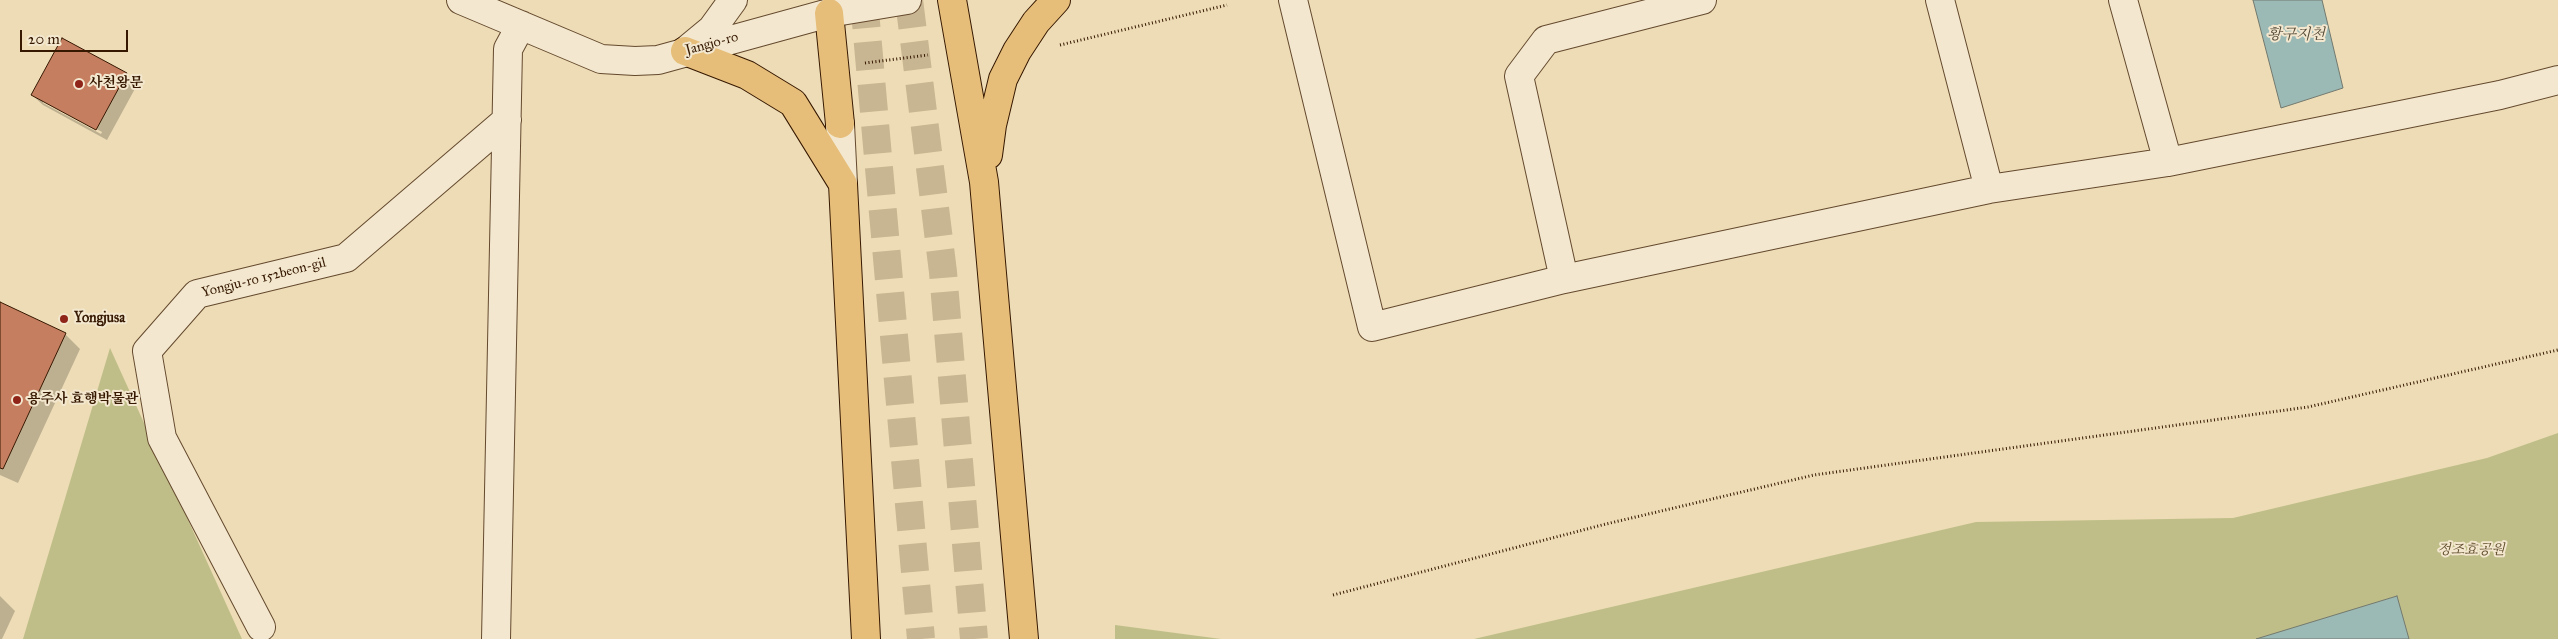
<!DOCTYPE html>
<html>
<head>
<meta charset="utf-8">
<style>
	body { margin:0 }
	#map { position:relative; width:2558px; height:639px; overflow:hidden; background:#eddcb5; font-family:"IM FELL Great Primer",serif }
	canvas { display:block }
	.scale { position:absolute; left:20px; top:30px; width:108px; height:22px; box-sizing:border-box; border:2px solid #361801; border-top:0; padding-left:6px; font-size:15px; line-height:18px; white-space:nowrap; color:#361801; -webkit-text-stroke:4px #f3e8cf; paint-order:stroke }
</style>
</head>
<body>
<div id="map">
<canvas width="2558" height="639"></canvas>
<div class="scale">20 m</div>
</div>
<script>
const ctx = document.querySelector('canvas').getContext('2d');
ctx.lineJoin = 'round';
function fillPath(path, color) { ctx.fillStyle = color; ctx.fill(path, 'evenodd'); }
const shape = rows => new Path2D(rows.map(r => 'M' + r).join(''));
function trace(path, color, width, dash) { ctx.strokeStyle = color; ctx.lineWidth = width; ctx.lineCap = dash ? 'butt' : 'round'; ctx.setLineDash(dash || []); ctx.stroke(path); }
function label(font, color, halo, rows, align = 'center') {
  ctx.font = font + ' "IM FELL Great Primer","Noto Serif KR",serif'; ctx.lineWidth = 4; ctx.setLineDash([]); ctx.textBaseline = 'middle'; ctx.strokeStyle = halo; ctx.fillStyle = color; for (const [text, x, y, turn = 0] of rows) {
    ctx.save(); ctx.translate(x, y); ctx.rotate((+turn || 0) * Math.PI / 180); ctx.textAlign = isNaN(turn) ? turn : align; if (halo) ctx.strokeText(text, 0, 0); ctx.fillText(text, 0, 0); ctx.restore();
  }
}
fillPath(shape([
	[110,348,242,639,23,639],
	[2558,433,2558,639,1474,639,1976,522,2233,518,2487,458],
	[1115,625,1221,639,1115,639]
]), '#bfbe88');
const water = shape([
	[2253,0,2322,0,2343,88,2281,108,2253,0],
	[2397,596,2409,639,2256,639,2397,596]
]);
fillPath(water, '#9bbab6');
trace(water, '#73796e', 1);
fillPath(shape([
	[126,74,137,85,107,140,43,105,32,95],
	[43,100,102,132,101,134,43,103],
	[0,304,65,334,80,349,18,483,0,475],
	[0,596,15,611,2,639,0,639]
]), '#0003');
const building = shape([
	[62,38,127,73,96,130,31,95,62,38],
	[0,302,66,333,3,469,0,468,0,302]
]);
fillPath(building, '#c67e60');
trace(building, '#361801', 1);
trace(shape([
	[864,0,921,639],
	[909,0,943,272,974,639]
]), '#c8b591', 28, [28, 14]);
const minor = shape([
	[461,0,601,59,635,61,658,60,829,13,907,0],
	[1293,0,1372,327,1564,279,1989,189,2168,162,2500,95,2558,80],
	[1940,0,1989,189],
	[2123,0,2168,162],
	[689,48,712,29,733,0],
	[840,124,843,184],
	[1564,279,1519,76,1546,40,1702,0],
	[261,627,162,438,147,351,197,294,346,258,507,120],
	[496,639,508,49,521,25]
]);
const major = shape([
	[952,0,984,182,1024,639],
	[829,13,840,124],
	[685,51,747,75,793,103,843,184,866,639],
	[988,155,992,125,1003,79,1017,51,1036,22,1056,0]
]);
trace(minor, '#64492e', 30);
trace(major, '#361801', 30);
trace(shape([
	[1060,45,1227,5],
	[865,63,928,55],
	[1333,595,1606,524,1814,475,2308,407,2558,350]
]), '#361801', 3, [1, 2.5]);
trace(minor, '#f3e8cf', 28);
trace(major, '#e6be7a', 28);
for (const [x, y, r, color] of [
	[79,84,5,"#8f2418"],
	[64,319,5,"#8f2418"],
	[17,400,5,"#8f2418"]
]) { const dot = new Path2D(); dot.arc(x, y, r, 0, 2 * Math.PI); ctx.fillStyle = color; ctx.fill(dot); trace(dot, '#f3e8cf', 2); }
label('14px', '#361801', '#f3e8cf', [
	["Jangjo-ro",712,44,-15],
	["Yongju-ro 152beon-gil",264,278,-14]
]);
label('bold 14px', '#361801', '#f3e8cf', [
	["사천왕문",89,84],
	["Yongjusa",74,319],
	["용주사 효행박물관",27,400]
], 'left');
label('italic 14px', '#5f4a2a', '#f3e8cf', [
	["정조효공원",2471,551]
]);
label('italic 15px', '#544937', '#f3e8cf', [
	["황구지천",2296,35]
]);
</script>
</body>
</html>
